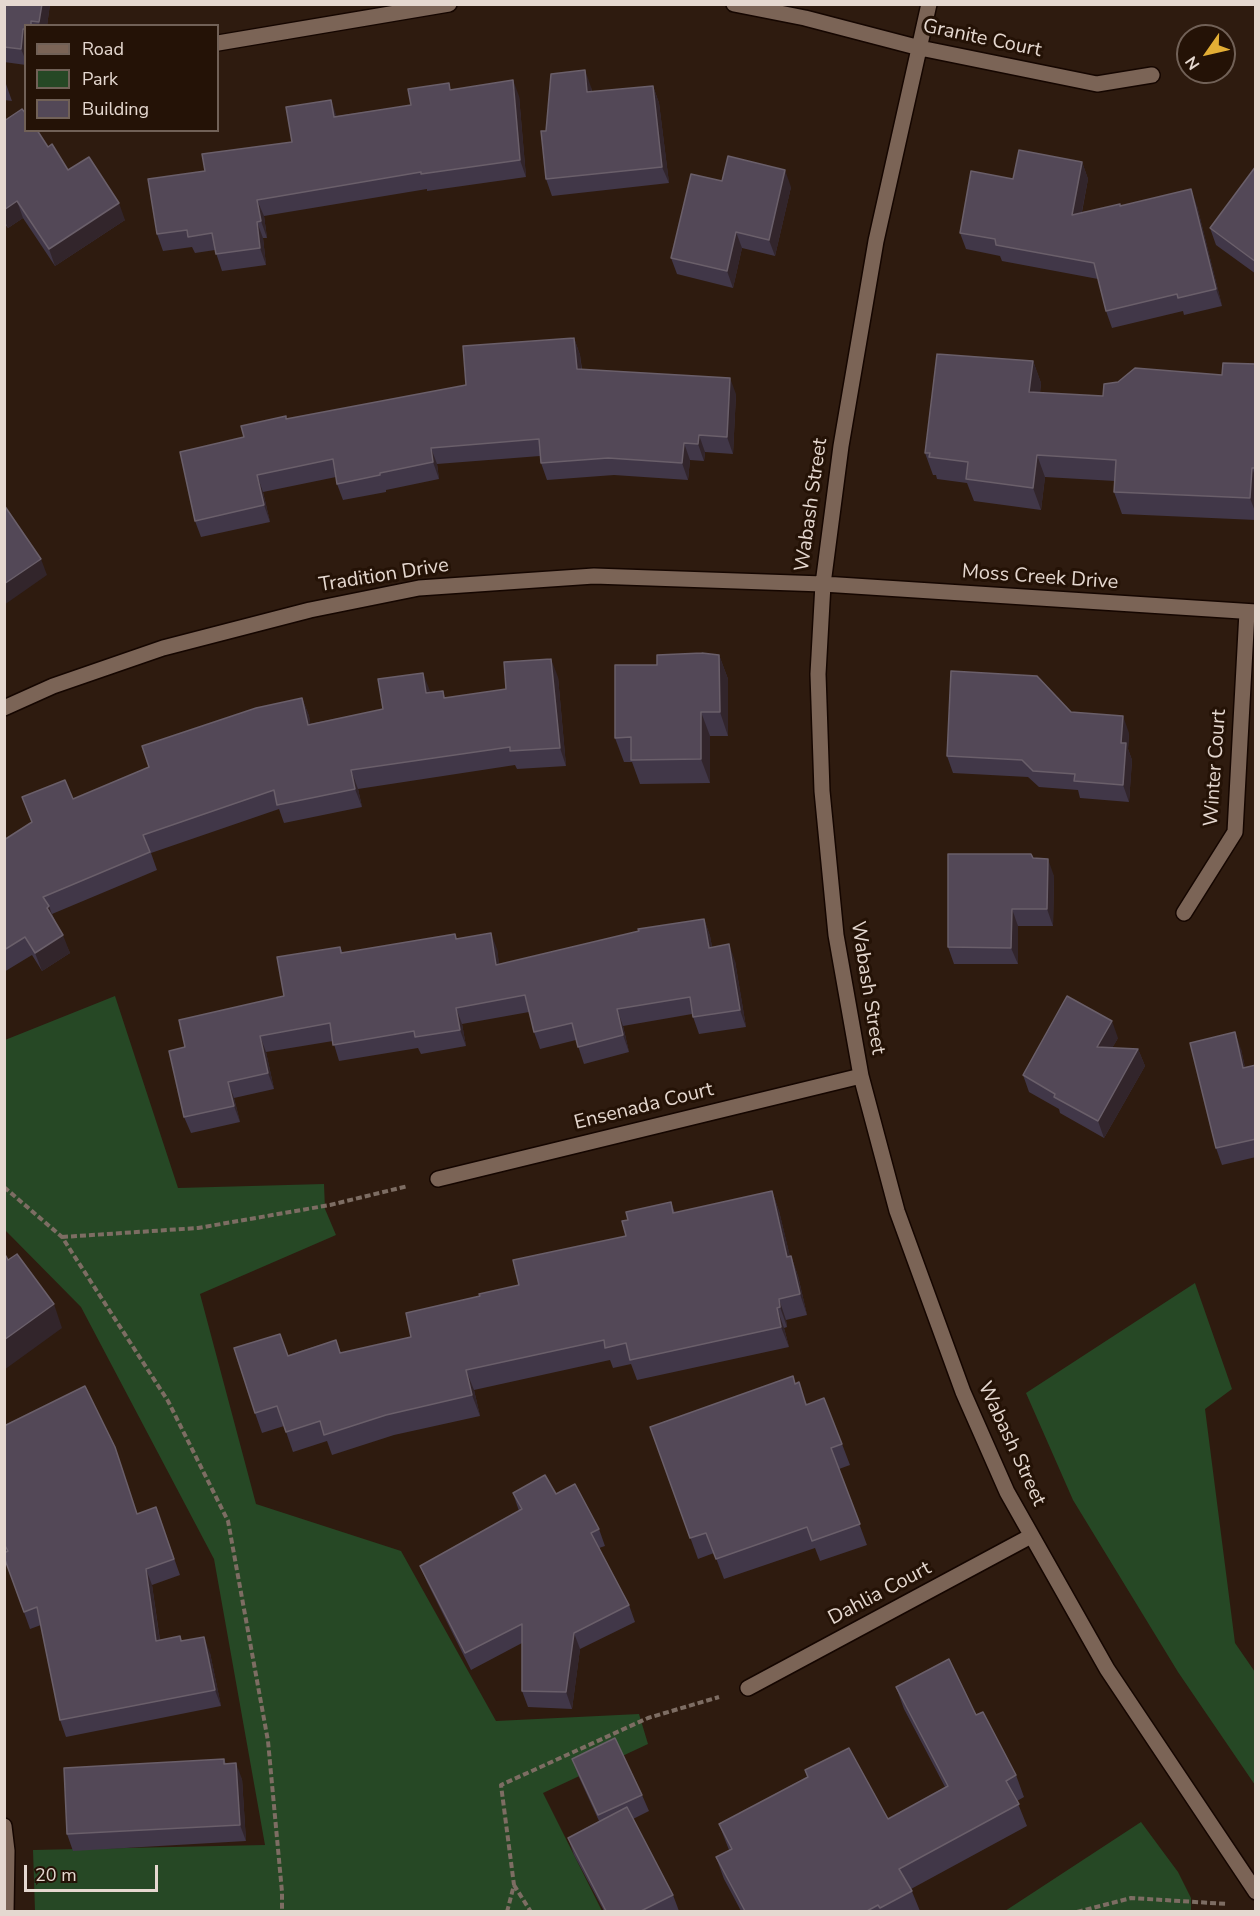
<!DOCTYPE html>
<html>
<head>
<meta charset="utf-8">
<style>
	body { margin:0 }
	#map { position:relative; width:1260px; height:1916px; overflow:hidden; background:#2e1b0f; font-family:"Nunito Sans",sans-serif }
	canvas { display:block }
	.frame { position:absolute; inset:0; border:6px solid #e5d8d0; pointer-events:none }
	.legend { position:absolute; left:24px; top:24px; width:195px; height:108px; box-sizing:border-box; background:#241206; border:2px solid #716157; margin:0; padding:8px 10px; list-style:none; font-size:18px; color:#e5d8d0 }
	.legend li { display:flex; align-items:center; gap:12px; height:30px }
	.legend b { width:30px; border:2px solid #716157 }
	.north { position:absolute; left:1176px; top:24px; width:60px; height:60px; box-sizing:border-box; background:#241206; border:2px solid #716157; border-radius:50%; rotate:236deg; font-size:16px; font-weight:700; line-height:24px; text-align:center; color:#e5d8d0 }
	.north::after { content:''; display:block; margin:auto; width:21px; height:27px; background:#e3ae35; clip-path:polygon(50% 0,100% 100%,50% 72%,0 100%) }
	.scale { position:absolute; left:24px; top:1865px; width:134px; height:27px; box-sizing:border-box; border:3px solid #e5d8d0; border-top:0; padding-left:8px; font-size:18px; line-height:21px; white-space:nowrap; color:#e5d8d0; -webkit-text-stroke:4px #241206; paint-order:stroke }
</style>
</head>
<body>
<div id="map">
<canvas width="1260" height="1916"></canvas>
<div class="frame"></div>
<ul class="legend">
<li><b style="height:8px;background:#7b6456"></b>Road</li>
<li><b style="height:16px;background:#264825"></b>Park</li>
<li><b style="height:16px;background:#534857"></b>Building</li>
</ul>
<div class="north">N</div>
<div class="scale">20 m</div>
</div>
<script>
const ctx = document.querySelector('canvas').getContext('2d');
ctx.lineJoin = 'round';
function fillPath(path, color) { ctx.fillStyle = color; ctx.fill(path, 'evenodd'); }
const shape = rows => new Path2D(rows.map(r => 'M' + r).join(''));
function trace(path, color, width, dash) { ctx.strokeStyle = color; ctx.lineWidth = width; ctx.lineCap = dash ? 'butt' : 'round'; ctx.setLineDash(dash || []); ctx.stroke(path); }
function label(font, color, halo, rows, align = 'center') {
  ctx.font = font + ' "Nunito Sans",sans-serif'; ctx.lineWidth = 6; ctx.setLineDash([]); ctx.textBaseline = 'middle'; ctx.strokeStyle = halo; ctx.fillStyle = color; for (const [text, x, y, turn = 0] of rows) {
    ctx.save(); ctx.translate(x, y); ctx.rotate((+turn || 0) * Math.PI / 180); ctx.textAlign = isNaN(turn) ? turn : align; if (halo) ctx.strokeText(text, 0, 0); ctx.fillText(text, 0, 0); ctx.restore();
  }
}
fillPath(shape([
	[115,996,178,1188,324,1184,325,1209,336,1235,200,1294,256,1504,401,1551,496,1721,639,1714,648,1744,543,1793,602,1911,35,1911,33,1850,265,1845,214,1559,81,1307,5,1230,5,1040],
	[1195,1283,1232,1389,1205,1409,1235,1643,1255,1672,1255,1785,1178,1672,1073,1500,1026,1393],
	[1141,1822,1178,1872,1191,1898,1191,1911,1005,1911]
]), '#264825');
const street = shape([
	[734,4,805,18,920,48,1097,84,1152,75],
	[929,4,876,241,841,446,823,584,818,674,822,791,836,935,861,1076,897,1211,963,1392,1007,1492,1107,1669,1256,1892],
	[218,43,449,4],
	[4,708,53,686,163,648,310,610,419,588,594,576,823,584,1256,612],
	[1184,913,1235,832,1247,612],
	[438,1179,861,1076],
	[748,1688,1031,1536],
	[4,1826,7,1851,6,1912]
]);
trace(street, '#150600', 18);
trace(shape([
	[4,1187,62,1237,168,1401,228,1521,268,1741,282,1892,282,1912],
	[62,1237,198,1228,330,1205,408,1186],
	[514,1885,531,1912],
	[507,1912,514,1885,501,1785,648,1718,719,1697],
	[1077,1912,1131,1898,1228,1904]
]), '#7d6d63', 4, [6, 3]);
trace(street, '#7b6456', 15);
fillPath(shape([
	[4,4,50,4,47,26,26,26,26,65,4,62],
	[4,82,6,84,12,101,4,100],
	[653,86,659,103,669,183,552,196,546,179,546,131,591,87,592,92],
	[451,89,519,96,526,177,427,191,427,189,264,216,267,238,263,238,266,265,222,271,215,250,195,253,192,247,163,251,157,234,205,171,292,142,337,116,411,105],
	[4,121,48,147,68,170,125,220,55,266,23,218,8,228,4,223],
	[1082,162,1088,179,1082,212,1121,206,1197,206,1222,306,1184,315,1183,311,1112,328,1106,311,1098,279,1002,261,1000,256,966,249,960,233,1013,179],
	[1256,166,1256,274,1216,245,1210,228],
	[722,181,791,187,775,256,742,248,733,288,677,274,671,258],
	[574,338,580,355,582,369,736,394,733,454,705,452,704,461,690,460,688,480,614,475,547,480,541,463,540,456,437,464,439,479,386,490,386,492,343,500,337,484,336,477,263,492,270,522,201,537,195,521,244,437,287,419,466,385],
	[1033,361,1041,383,1040,393,1103,396,1222,375,1256,364,1256,520,1122,514,1114,492,1115,481,1045,477,1041,510,974,501,967,483,937,479,936,475,933,475,925,453],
	[719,655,728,679,728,736,710,736,710,783,640,784,632,762,624,762,615,738,657,665],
	[558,677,566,766,517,769,515,765,358,789,362,807,284,823,279,809,151,853,157,870,52,914,70,953,42,971,32,955,4,972,4,840,32,823,22,797,73,799,149,767,302,698,309,716,310,724,383,709,430,693,443,691,445,698,506,689],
	[1071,712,1129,733,1128,749,1132,760,1129,802,1080,798,1078,790,1039,787,1028,777,953,773,947,756],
	[1033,858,1054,876,1053,926,1018,926,1018,964,954,964,948,947],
	[704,919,710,936,712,947,735,961,746,1027,699,1034,692,1014,623,1026,629,1052,584,1064,576,1040,540,1049,534,1032,529,1012,462,1024,466,1046,421,1054,418,1048,339,1061,333,1041,266,1052,274,1089,234,1098,240,1122,191,1133,184,1117,185,1047,284,996,340,947,343,953,455,934,457,939,497,949,499,965],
	[1118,1038,1112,1048,1138,1049,1145,1066,1104,1138,1060,1113,1059,1109,1029,1092,1023,1075],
	[1241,1049,1245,1068,1256,1065,1256,1157,1222,1165,1216,1148],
	[772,1191,779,1211,790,1257,791,1256,798,1276,807,1315,786,1320,787,1327,784,1328,789,1347,637,1380,631,1364,613,1368,610,1360,474,1390,480,1416,394,1435,332,1455,327,1441,293,1452,284,1426,262,1433,255,1413,288,1355,336,1340,341,1353,411,1337,480,1296,519,1285,626,1236,671,1202,675,1213],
	[793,1376,795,1383,807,1404,842,1444,850,1465,839,1469,867,1545,820,1561,815,1548,724,1579,714,1553,698,1559,650,1427],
	[4,1426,138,1514,156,1507,180,1575,152,1585,160,1640,180,1636,182,1641,210,1653,221,1706,66,1737,60,1720,41,1625,30,1629,4,1557,6,1552,4,1549],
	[513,1493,556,1494,599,1529,605,1546,599,1548,629,1605,635,1622,580,1649,572,1709,528,1707,522,1691,522,1643,471,1670,427,1582,420,1566,519,1511],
	[896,1687,976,1715,1016,1775,1024,1797,1017,1801,1027,1826,911,1889,920,1911,741,1911,724,1879,716,1857,729,1850,719,1824,807,1777,805,1770,888,1819,945,1787,904,1709],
	[224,1759,226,1764,242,1779,246,1841,73,1851,67,1834],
	[572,1759,642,1795,649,1811,633,1819,673,1895,679,1911,604,1911,574,1855,568,1838,599,1821,578,1775]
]), '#413748');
fillPath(shape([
	[42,4,50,4,47,26,40,26,39,22],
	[23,29,26,34,26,61,21,49],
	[585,70,591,87,593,109,587,92],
	[513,80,519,96,526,177,520,160],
	[653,86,659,103,669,183,662,167],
	[331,100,337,117,334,117],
	[1082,162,1088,179,1078,231,1072,215],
	[785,170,791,187,775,256,769,240],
	[1191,189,1197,206,1222,306,1216,289],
	[257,200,264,216,267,238,261,221],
	[17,201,23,218,8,228,4,219,4,210],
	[119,203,125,220,55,266,49,249],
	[257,222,263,238,266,265,260,248],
	[736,232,742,248,733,288,727,271],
	[574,338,580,355,583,385,577,369],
	[1033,361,1041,383,1037,414,1029,392],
	[730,378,736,394,733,454,727,437],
	[699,435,705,452,704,461,698,444],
	[684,443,690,460,688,480,682,463],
	[431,448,437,464,439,479,433,462],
	[1037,455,1045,477,1041,510,1033,488],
	[1252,468,1256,478,1256,514,1250,498],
	[257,475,263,492,270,522,264,505],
	[41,559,47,575,4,605,4,584],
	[719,655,728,679,728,736,720,712],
	[551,659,558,677,566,766,560,748],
	[423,673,430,691,433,712,426,693],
	[302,698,309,716,314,743,308,725],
	[701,712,710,736,710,783,701,759],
	[1123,716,1129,733,1128,749,1132,760,1129,802,1123,785,1121,743],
	[351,770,358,789,362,807,355,789],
	[1048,859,1054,876,1053,926,1047,909],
	[49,906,56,925,47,908],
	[1012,909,1018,926,1018,964,1011,948],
	[704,919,710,936,715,964,709,948],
	[491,933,497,949,502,982,496,965],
	[63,935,70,953,42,971,35,953],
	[729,944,735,961,746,1027,740,1010],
	[456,1008,462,1024,466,1046,460,1030],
	[617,1009,623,1026,629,1052,623,1035],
	[1112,1021,1118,1038,1103,1064,1097,1047],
	[1235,1032,1241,1049,1249,1085,1243,1068],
	[260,1036,266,1052,274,1089,268,1073],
	[1138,1049,1145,1066,1104,1138,1098,1121],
	[228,1082,234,1098,240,1122,234,1106],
	[772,1191,779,1211,795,1277,787,1257],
	[791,1256,798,1276,807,1315,800,1294],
	[779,1299,786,1320,787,1327,780,1307],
	[54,1304,62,1328,4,1370,4,1340],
	[777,1308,784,1328,789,1347,781,1327],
	[466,1370,474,1390,480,1416,472,1395],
	[146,1569,152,1585,162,1657,156,1641],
	[574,1633,580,1649,572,1709,566,1692],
	[204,1637,210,1653,221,1706,215,1690],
	[236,1763,242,1779,246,1841,240,1825]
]), '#32252b');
const building = shape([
	[4,4,42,4,39,22,31,21,31,26,26,26,26,29,23,29,21,49,4,47,4,4],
	[585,70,587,92,653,86,662,167,546,179,541,131,546,131,551,74,585,70],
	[513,80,520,160,421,174,421,172,257,200,261,221,257,222,260,248,216,254,212,233,188,237,187,230,157,234,148,179,205,171,202,154,292,142,286,107,331,100,334,117,411,105,408,89,449,83,450,90,513,80],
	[22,109,26,114,26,130,37,130,48,147,52,144,68,170,89,157,119,203,49,249,17,201,4,210,4,121,22,109],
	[1019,150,1082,162,1072,215,1120,204,1120,206,1191,189,1216,289,1178,298,1177,294,1106,311,1094,263,996,245,995,239,960,233,971,171,1013,179,1019,150],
	[728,156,785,170,769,240,736,232,727,271,671,258,691,174,722,181,728,156],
	[1256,166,1256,262,1210,228,1256,166],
	[574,338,577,369,730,378,727,437,699,435,698,444,684,443,682,463,608,458,541,463,539,439,431,448,433,462,380,473,380,475,337,484,333,459,257,475,264,505,195,521,180,452,244,437,241,426,286,416,286,419,466,385,463,346,574,338],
	[937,354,1033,361,1029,392,1103,396,1104,384,1118,382,1135,368,1222,375,1223,363,1256,364,1256,468,1252,468,1250,498,1114,492,1116,460,1037,455,1033,488,966,479,968,462,929,457,930,453,925,453,937,354],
	[4,505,41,559,4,584,4,505],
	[702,653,719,655,720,712,701,712,701,759,631,760,631,737,615,738,615,665,657,665,657,655,702,653],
	[551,659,560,748,510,751,510,747,351,770,355,789,277,805,274,790,143,835,150,852,43,897,49,906,47,908,63,935,35,953,25,937,4,950,4,840,32,822,22,797,65,780,73,799,149,767,142,746,256,708,302,698,308,725,383,709,378,679,423,673,426,693,443,691,444,698,506,689,504,662,551,659],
	[951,671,1037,676,1071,712,1123,716,1121,743,1126,743,1123,785,1074,781,1075,774,1033,771,1022,760,947,756,951,671],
	[948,854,1031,854,1033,858,1048,859,1047,909,1012,909,1011,948,948,947,948,854],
	[704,919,709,948,729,944,740,1010,693,1017,690,997,617,1009,623,1035,578,1047,572,1023,534,1032,525,995,456,1008,460,1030,415,1037,414,1031,333,1045,330,1023,260,1036,268,1073,228,1082,234,1106,184,1117,169,1051,185,1047,179,1020,284,996,277,957,340,947,341,953,455,934,456,939,491,933,496,965,639,931,638,929,704,919],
	[1067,996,1112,1021,1097,1047,1138,1049,1098,1121,1054,1097,1055,1094,1023,1075,1067,996],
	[1235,1032,1243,1068,1256,1065,1256,1139,1216,1148,1190,1043,1235,1032],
	[772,1191,787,1257,791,1256,800,1294,779,1299,780,1307,777,1308,781,1327,630,1360,626,1343,605,1348,604,1340,466,1370,472,1395,386,1415,324,1435,320,1421,286,1432,277,1406,255,1413,234,1348,280,1334,288,1356,336,1340,340,1353,411,1337,406,1313,480,1296,479,1294,519,1285,513,1260,626,1236,622,1221,628,1220,626,1212,671,1202,673,1213,772,1191],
	[17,1254,54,1304,4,1340,4,1258,6,1256,8,1260,17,1254],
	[793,1376,795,1384,799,1382,806,1405,824,1398,842,1444,831,1448,860,1524,812,1541,807,1527,716,1559,706,1533,690,1538,650,1427,793,1376],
	[85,1386,115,1447,137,1514,156,1507,174,1559,146,1569,156,1641,180,1636,181,1641,204,1637,215,1690,60,1720,37,1607,24,1612,4,1557,4,1553,8,1551,4,1544,4,1426,85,1386],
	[545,1475,556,1494,575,1484,599,1529,591,1533,629,1605,574,1633,566,1692,522,1691,522,1624,465,1653,420,1566,522,1509,513,1493,545,1475],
	[949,1659,976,1715,983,1712,1016,1775,1006,1781,1019,1804,899,1869,912,1891,880,1908,878,1905,867,1911,745,1911,716,1857,732,1849,719,1824,808,1777,805,1770,849,1748,888,1819,948,1786,896,1687,949,1659],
	[615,1738,642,1795,598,1815,572,1759,615,1738],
	[224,1759,224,1764,236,1763,240,1825,67,1834,64,1768,224,1759],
	[627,1807,673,1895,641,1911,606,1911,568,1838,627,1807]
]);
fillPath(building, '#534857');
trace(building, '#6a5f6a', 1.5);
label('20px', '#e5d8d0', '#241206', [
	["Granite Court",982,39,12],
	["Wabash Street",812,505,-82],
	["Tradition Drive",384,576,-9],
	["Moss Creek Drive",1040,578,4],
	["Winter Court",1216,768,-86],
	["Wabash Street",867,988,81],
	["Ensenada Court",644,1107,-14],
	["Wabash Street",1011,1444,65],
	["Dahlia Court",880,1594,-28]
]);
</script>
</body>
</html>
